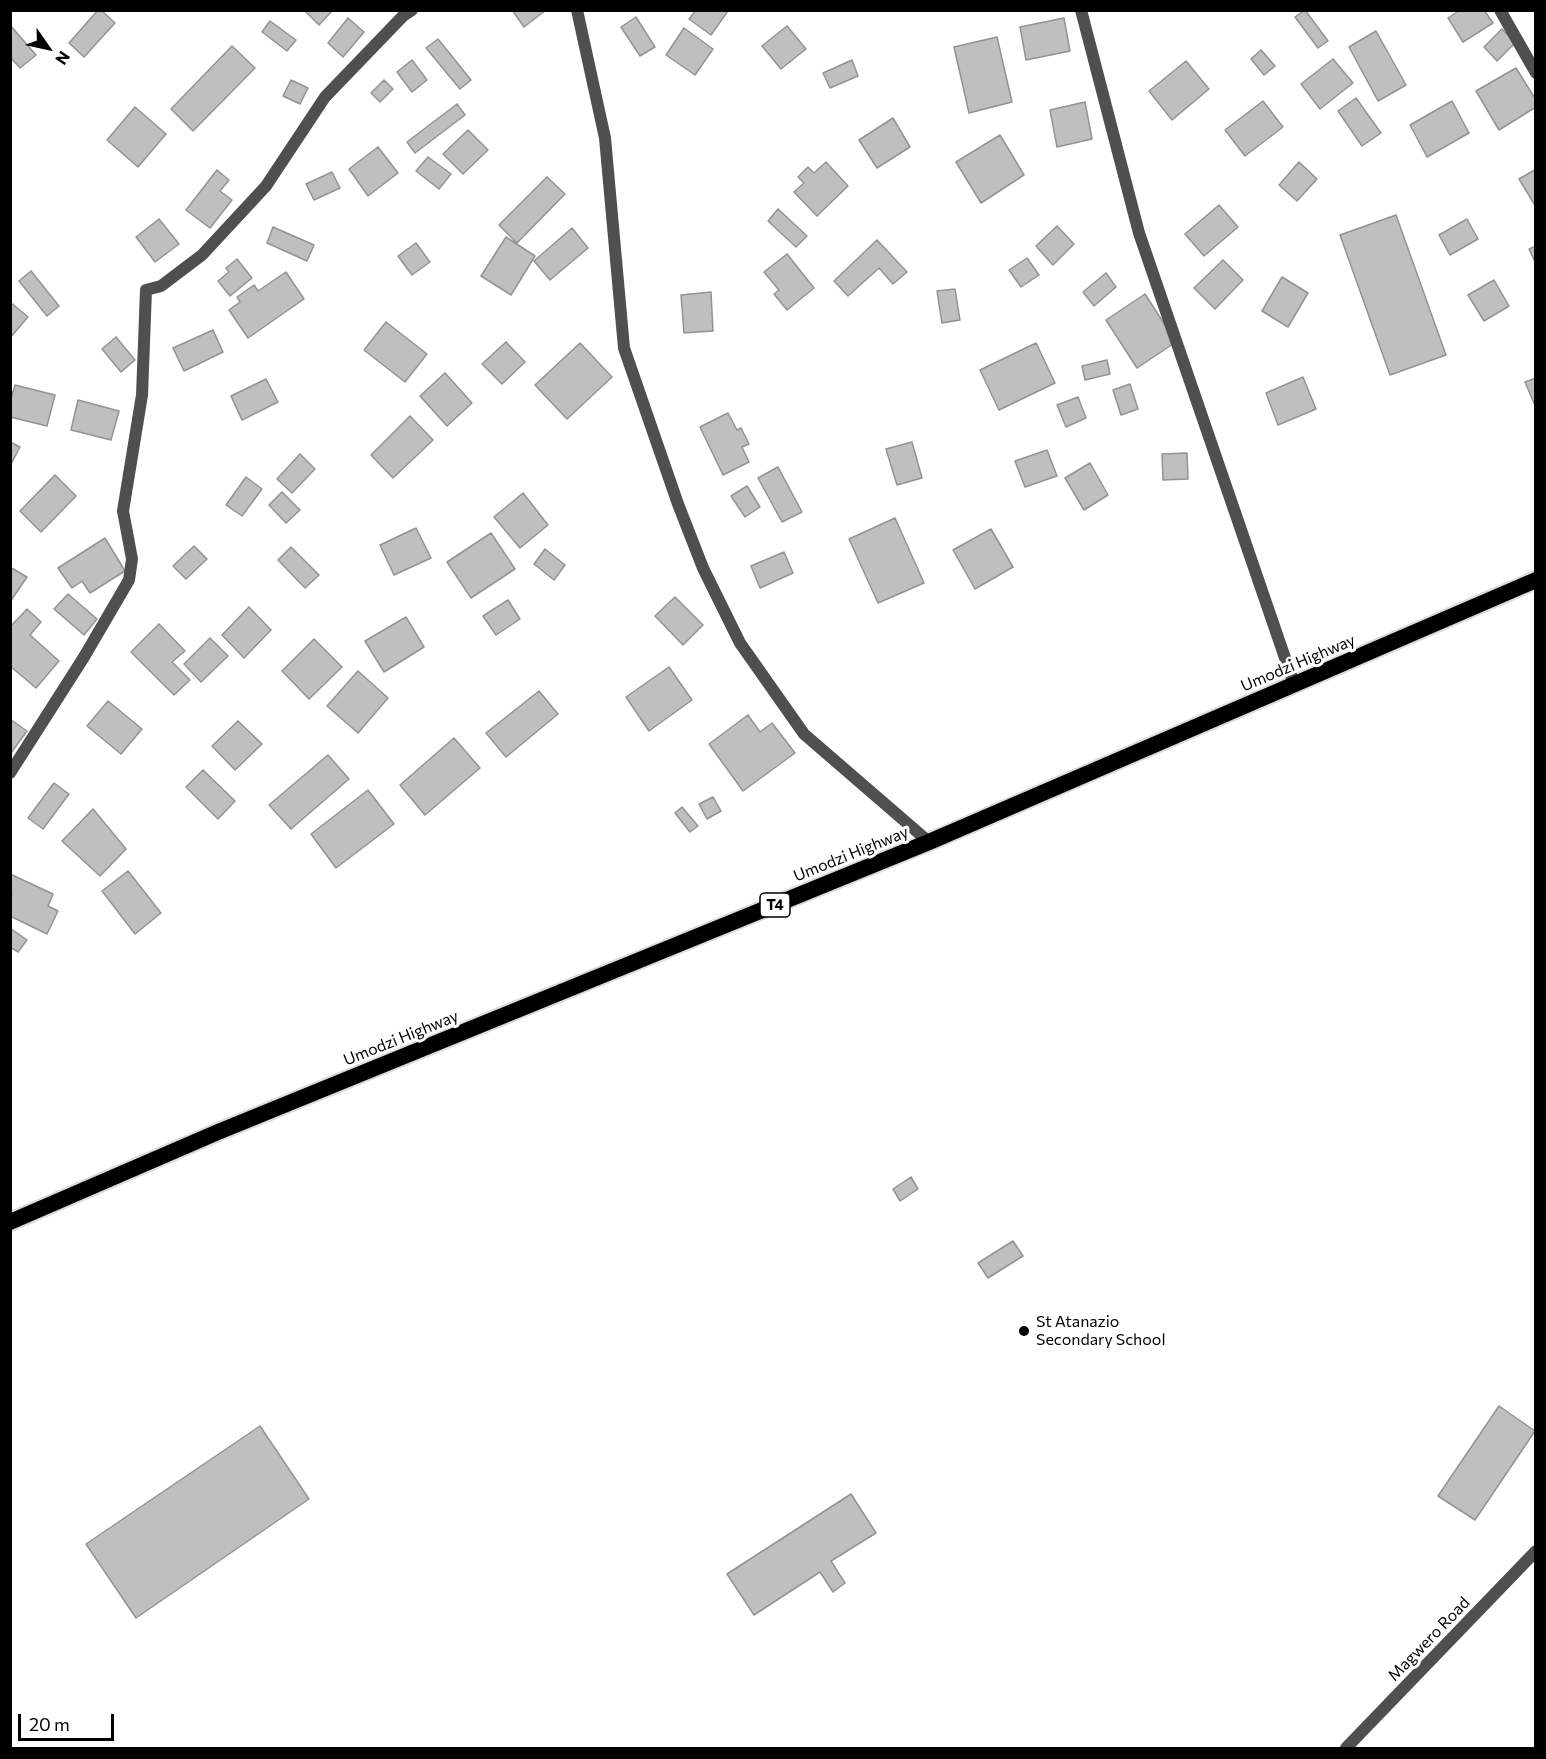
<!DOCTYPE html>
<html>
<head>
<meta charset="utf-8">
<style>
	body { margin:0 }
	#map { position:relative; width:1546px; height:1759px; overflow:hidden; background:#fff; font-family:Commissioner,sans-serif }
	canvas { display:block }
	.frame { position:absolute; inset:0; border:12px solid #000; pointer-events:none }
	.north { position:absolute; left:18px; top:18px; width:60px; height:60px; -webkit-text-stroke:4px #fff; paint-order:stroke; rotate:124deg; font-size:16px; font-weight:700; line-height:24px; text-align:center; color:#000 }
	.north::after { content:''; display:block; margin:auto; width:21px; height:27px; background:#000; clip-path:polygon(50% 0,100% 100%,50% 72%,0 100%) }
	.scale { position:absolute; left:18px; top:1714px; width:96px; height:27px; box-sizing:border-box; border:3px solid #000; border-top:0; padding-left:8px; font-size:18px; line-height:21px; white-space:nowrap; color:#000; -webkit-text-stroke:4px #fff; paint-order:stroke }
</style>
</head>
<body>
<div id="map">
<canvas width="1546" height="1759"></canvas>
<div class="frame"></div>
<div class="north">N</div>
<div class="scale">20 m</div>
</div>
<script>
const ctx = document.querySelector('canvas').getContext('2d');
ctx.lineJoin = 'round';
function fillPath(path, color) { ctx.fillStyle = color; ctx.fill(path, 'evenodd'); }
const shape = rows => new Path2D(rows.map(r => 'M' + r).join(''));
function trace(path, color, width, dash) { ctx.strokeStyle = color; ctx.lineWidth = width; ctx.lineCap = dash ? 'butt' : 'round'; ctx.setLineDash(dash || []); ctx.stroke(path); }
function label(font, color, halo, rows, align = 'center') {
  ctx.font = font + ' Commissioner,sans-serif'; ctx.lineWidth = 6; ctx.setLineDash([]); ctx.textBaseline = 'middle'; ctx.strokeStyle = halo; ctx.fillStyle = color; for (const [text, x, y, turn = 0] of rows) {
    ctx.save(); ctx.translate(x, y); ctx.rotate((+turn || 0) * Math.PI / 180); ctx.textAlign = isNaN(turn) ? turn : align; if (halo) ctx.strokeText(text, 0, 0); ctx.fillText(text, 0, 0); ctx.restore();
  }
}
const building = shape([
	[98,10,101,10,115,23,84,57,69,43,98,10],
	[304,10,333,10,319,25,304,10],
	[512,10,546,10,524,27,512,10],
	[696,10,727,10,728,11,711,35,689,19,696,10],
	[1305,10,1328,41,1318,48,1295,17,1305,10],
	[1460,10,1484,10,1493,23,1463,42,1448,18,1460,10],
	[636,17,655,47,640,56,621,27,636,17],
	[348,18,364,32,343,57,328,43,348,18],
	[1064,18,1070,51,1026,60,1020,27,1064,18],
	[270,21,296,40,287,51,262,32,270,21],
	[10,25,36,55,20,68,10,57,10,25],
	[787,26,806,49,781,69,762,46,787,26],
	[684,28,713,49,695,75,666,55,684,28],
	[1502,29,1515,43,1497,61,1484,47,1502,29],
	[1376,31,1406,85,1378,101,1349,47,1376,31],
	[997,37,1012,102,969,113,954,47,997,37],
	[438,39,471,80,460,89,426,48,438,39],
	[232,46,255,68,193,131,171,109,232,46],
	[1261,50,1275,66,1264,75,1251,59,1261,50],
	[1333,59,1353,83,1320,109,1301,84,1333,59],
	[412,60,427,80,412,92,397,72,412,60],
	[852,60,858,76,830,88,823,73,852,60],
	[1186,61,1209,89,1172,120,1149,91,1186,61],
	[1516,68,1536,100,1536,107,1499,130,1476,91,1516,68],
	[291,80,308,88,300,104,283,96,291,80],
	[384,80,393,89,380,102,371,93,384,80],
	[1356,98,1381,133,1362,146,1338,111,1356,98],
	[1263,101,1283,127,1245,156,1225,130,1263,101],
	[1452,101,1469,133,1427,157,1410,125,1452,101],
	[1085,102,1092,139,1057,147,1050,110,1085,102],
	[457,104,465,115,415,153,407,142,457,104],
	[135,107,166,134,138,167,107,140,135,107],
	[893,118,910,147,877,168,859,140,893,118],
	[468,130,488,150,463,174,443,154,468,130],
	[1000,135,1024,175,981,203,956,162,1000,135],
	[378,147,398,173,368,196,349,169,378,147],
	[428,157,451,174,439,189,416,171,428,157],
	[826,162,848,186,817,216,794,192,804,183,798,177,808,167,814,173,826,162],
	[1299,162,1317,179,1297,201,1279,185,1299,162],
	[1536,169,1536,207,1519,179,1536,169],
	[217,170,229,180,220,191,232,200,210,228,186,210,217,170],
	[332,172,340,188,314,200,306,184,332,172],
	[547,177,565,194,517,243,499,225,547,177],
	[1219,205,1238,227,1204,256,1185,234,1219,205],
	[778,209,807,236,796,247,768,221,778,209],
	[1396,215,1446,355,1390,375,1340,235,1396,215],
	[159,219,179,244,155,262,136,237,159,219],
	[1467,219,1478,239,1450,255,1439,235,1467,219],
	[1057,226,1074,244,1053,265,1036,246,1057,226],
	[273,227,314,245,307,261,267,243,273,227],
	[572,228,588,248,550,280,534,261,572,228],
	[506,237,535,256,511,295,481,276,506,237],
	[877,240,907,272,893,284,879,268,848,296,834,281,877,240],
	[416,243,430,262,412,275,398,256,416,243],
	[1536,246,1536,264,1529,249,1536,246],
	[787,254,814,288,787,310,774,294,779,290,764,272,787,254],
	[1027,258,1039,275,1021,287,1009,270,1027,258],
	[237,259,252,278,230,296,218,281,229,272,226,268,237,259],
	[1223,260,1243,280,1215,309,1194,288,1223,260],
	[31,271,59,306,47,316,19,281,31,271],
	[286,272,304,299,248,338,229,310,240,302,237,297,254,285,258,291,286,272],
	[1106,273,1116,287,1094,306,1083,292,1106,273],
	[1282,277,1308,293,1288,327,1262,311,1282,277],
	[1494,280,1509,306,1484,321,1468,295,1494,280],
	[955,289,960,320,942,323,937,291,955,289],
	[711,292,713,331,684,333,681,295,711,292],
	[1145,294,1176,342,1137,368,1106,320,1145,294],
	[10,302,28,317,10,338,10,302],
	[386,322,427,354,405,382,364,350,386,322],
	[213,330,223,352,184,371,173,348,213,330],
	[116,337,135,360,121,372,102,349,116,337],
	[506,342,525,362,502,384,482,364,506,342],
	[580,343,612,377,567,419,535,385,580,343],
	[1036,343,1055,383,999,410,980,370,1036,343],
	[1107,360,1110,374,1085,380,1082,366,1107,360],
	[445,373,472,403,447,426,420,396,445,373],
	[1303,377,1316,409,1278,425,1266,393,1303,377],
	[1536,378,1536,408,1525,382,1536,378],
	[266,379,278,402,242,420,231,396,266,379],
	[1130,384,1138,409,1121,415,1113,390,1130,384],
	[15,385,55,395,47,426,10,417,10,402,15,385],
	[1078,397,1086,418,1066,427,1057,405,1078,397],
	[78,400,119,411,111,440,71,430,78,400],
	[728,413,737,430,741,428,749,444,742,447,749,462,723,475,700,427,728,413],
	[410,416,433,440,393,478,371,455,410,416],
	[10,442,20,447,10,466,10,442],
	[912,442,922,478,897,485,886,449,912,442],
	[1047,450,1057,476,1025,487,1015,461,1047,450],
	[1187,453,1188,479,1163,480,1162,454,1187,453],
	[300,454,315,469,292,493,277,479,300,454],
	[1090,463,1108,495,1084,510,1065,478,1090,463],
	[778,467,802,512,782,522,758,478,778,467],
	[55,475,76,496,41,532,20,511,55,475],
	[246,477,262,489,242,516,226,505,246,477],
	[747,486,760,507,745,517,731,496,747,486],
	[282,492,300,510,286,523,269,505,282,492],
	[523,493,548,525,520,548,494,517,523,493],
	[895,518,924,583,878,603,849,539,895,518],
	[416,528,431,558,394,575,380,545,416,528],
	[991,529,1013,567,975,589,953,550,991,529],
	[491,533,515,569,471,598,447,562,491,533],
	[105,538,125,571,90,593,82,581,72,588,58,568,105,538],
	[194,546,207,559,186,579,173,566,194,546],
	[291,547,319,575,305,588,278,560,291,547],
	[545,549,565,565,554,580,534,564,545,549],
	[784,552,793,573,760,588,751,566,784,552],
	[10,567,27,577,10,602,10,567],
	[68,594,97,619,84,635,54,609,68,594],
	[675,597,703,625,683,645,655,616,675,597],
	[508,600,520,619,496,635,483,616,508,600],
	[249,607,271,630,244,658,222,635,249,607],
	[27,609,41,622,30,635,59,661,36,688,10,666,10,627,27,609],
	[406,617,424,647,384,672,365,641,406,617],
	[159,624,185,651,172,662,190,680,174,695,131,652,159,624],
	[210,638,228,656,201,682,184,664,210,638],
	[314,639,342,667,309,699,282,671,314,639],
	[669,667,692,700,649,731,626,697,669,667],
	[358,671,388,698,358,733,327,706,358,671],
	[539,691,558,714,506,757,486,733,539,691],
	[108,701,142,729,121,754,87,726,108,701],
	[748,715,760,732,772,723,795,753,743,791,709,744,748,715],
	[10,719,27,731,11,753,10,752,10,719],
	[238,721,262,744,235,770,212,746,238,721],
	[454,738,480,768,425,815,400,785,454,738],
	[328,755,349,779,291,829,269,805,328,755],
	[203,770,235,801,218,819,186,787,203,770],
	[54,783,69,794,43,829,28,818,54,783],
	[368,790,394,824,336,868,311,834,368,790],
	[713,797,721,811,707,819,699,804,713,797],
	[682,807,698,826,690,832,675,813,682,807],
	[93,809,126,849,100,876,62,841,93,809],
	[128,871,161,913,135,934,102,891,128,871],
	[10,874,53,894,48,906,58,911,47,934,10,916,10,898,12,894,10,893,10,874],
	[10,928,27,940,18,952,10,947,10,928],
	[911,1177,918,1189,900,1201,893,1189,911,1177],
	[1013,1241,1023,1256,988,1278,978,1263,1013,1241],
	[1499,1406,1535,1431,1475,1520,1438,1496,1499,1406],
	[260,1426,309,1499,136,1618,86,1544,260,1426],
	[851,1494,876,1533,831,1561,845,1583,833,1592,820,1572,754,1615,727,1574,851,1494]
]);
fillPath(building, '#bfbfbf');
trace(building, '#939393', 1.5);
const trunk = shape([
	[10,1222,218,1132,929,842,1536,580]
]);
trace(trunk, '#dbdbdb', 20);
trace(shape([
	[577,10,605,138,624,348,678,504,703,568,740,643,804,734,929,842],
	[1081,10,1139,233,1294,684],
	[1500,10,1536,73],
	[10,773,84,657,129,580,132,559,123,511,142,395,146,290,161,286,202,255,266,186,325,97,403,16,412,10]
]), '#4f4f4f', 12);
trace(shape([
	[1346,1748,1536,1551]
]), '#4f4f4f', 12);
trace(trunk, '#000', 16);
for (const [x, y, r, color] of [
	[1024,1331,6,"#000"]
]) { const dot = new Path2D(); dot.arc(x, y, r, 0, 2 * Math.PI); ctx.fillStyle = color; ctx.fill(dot); trace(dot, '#fff', 2); }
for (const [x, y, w] of [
	[775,905,30]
]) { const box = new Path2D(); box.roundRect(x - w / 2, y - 12, w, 24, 4.5); ctx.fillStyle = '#fff'; ctx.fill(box); trace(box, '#000', 1.5); }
label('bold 15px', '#000', null, [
	["T4",775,905]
]);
label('16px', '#000', '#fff', [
	["Umodzi Highway",1298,663,-23],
	["Umodzi Highway",851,854,-22],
	["Umodzi Highway",401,1038,-22],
	["Magwero Road",1429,1639,-46]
]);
label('16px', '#000', '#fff', [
	["St Atanazio",1036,1322],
	["Secondary School",1036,1340]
], 'left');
</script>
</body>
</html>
